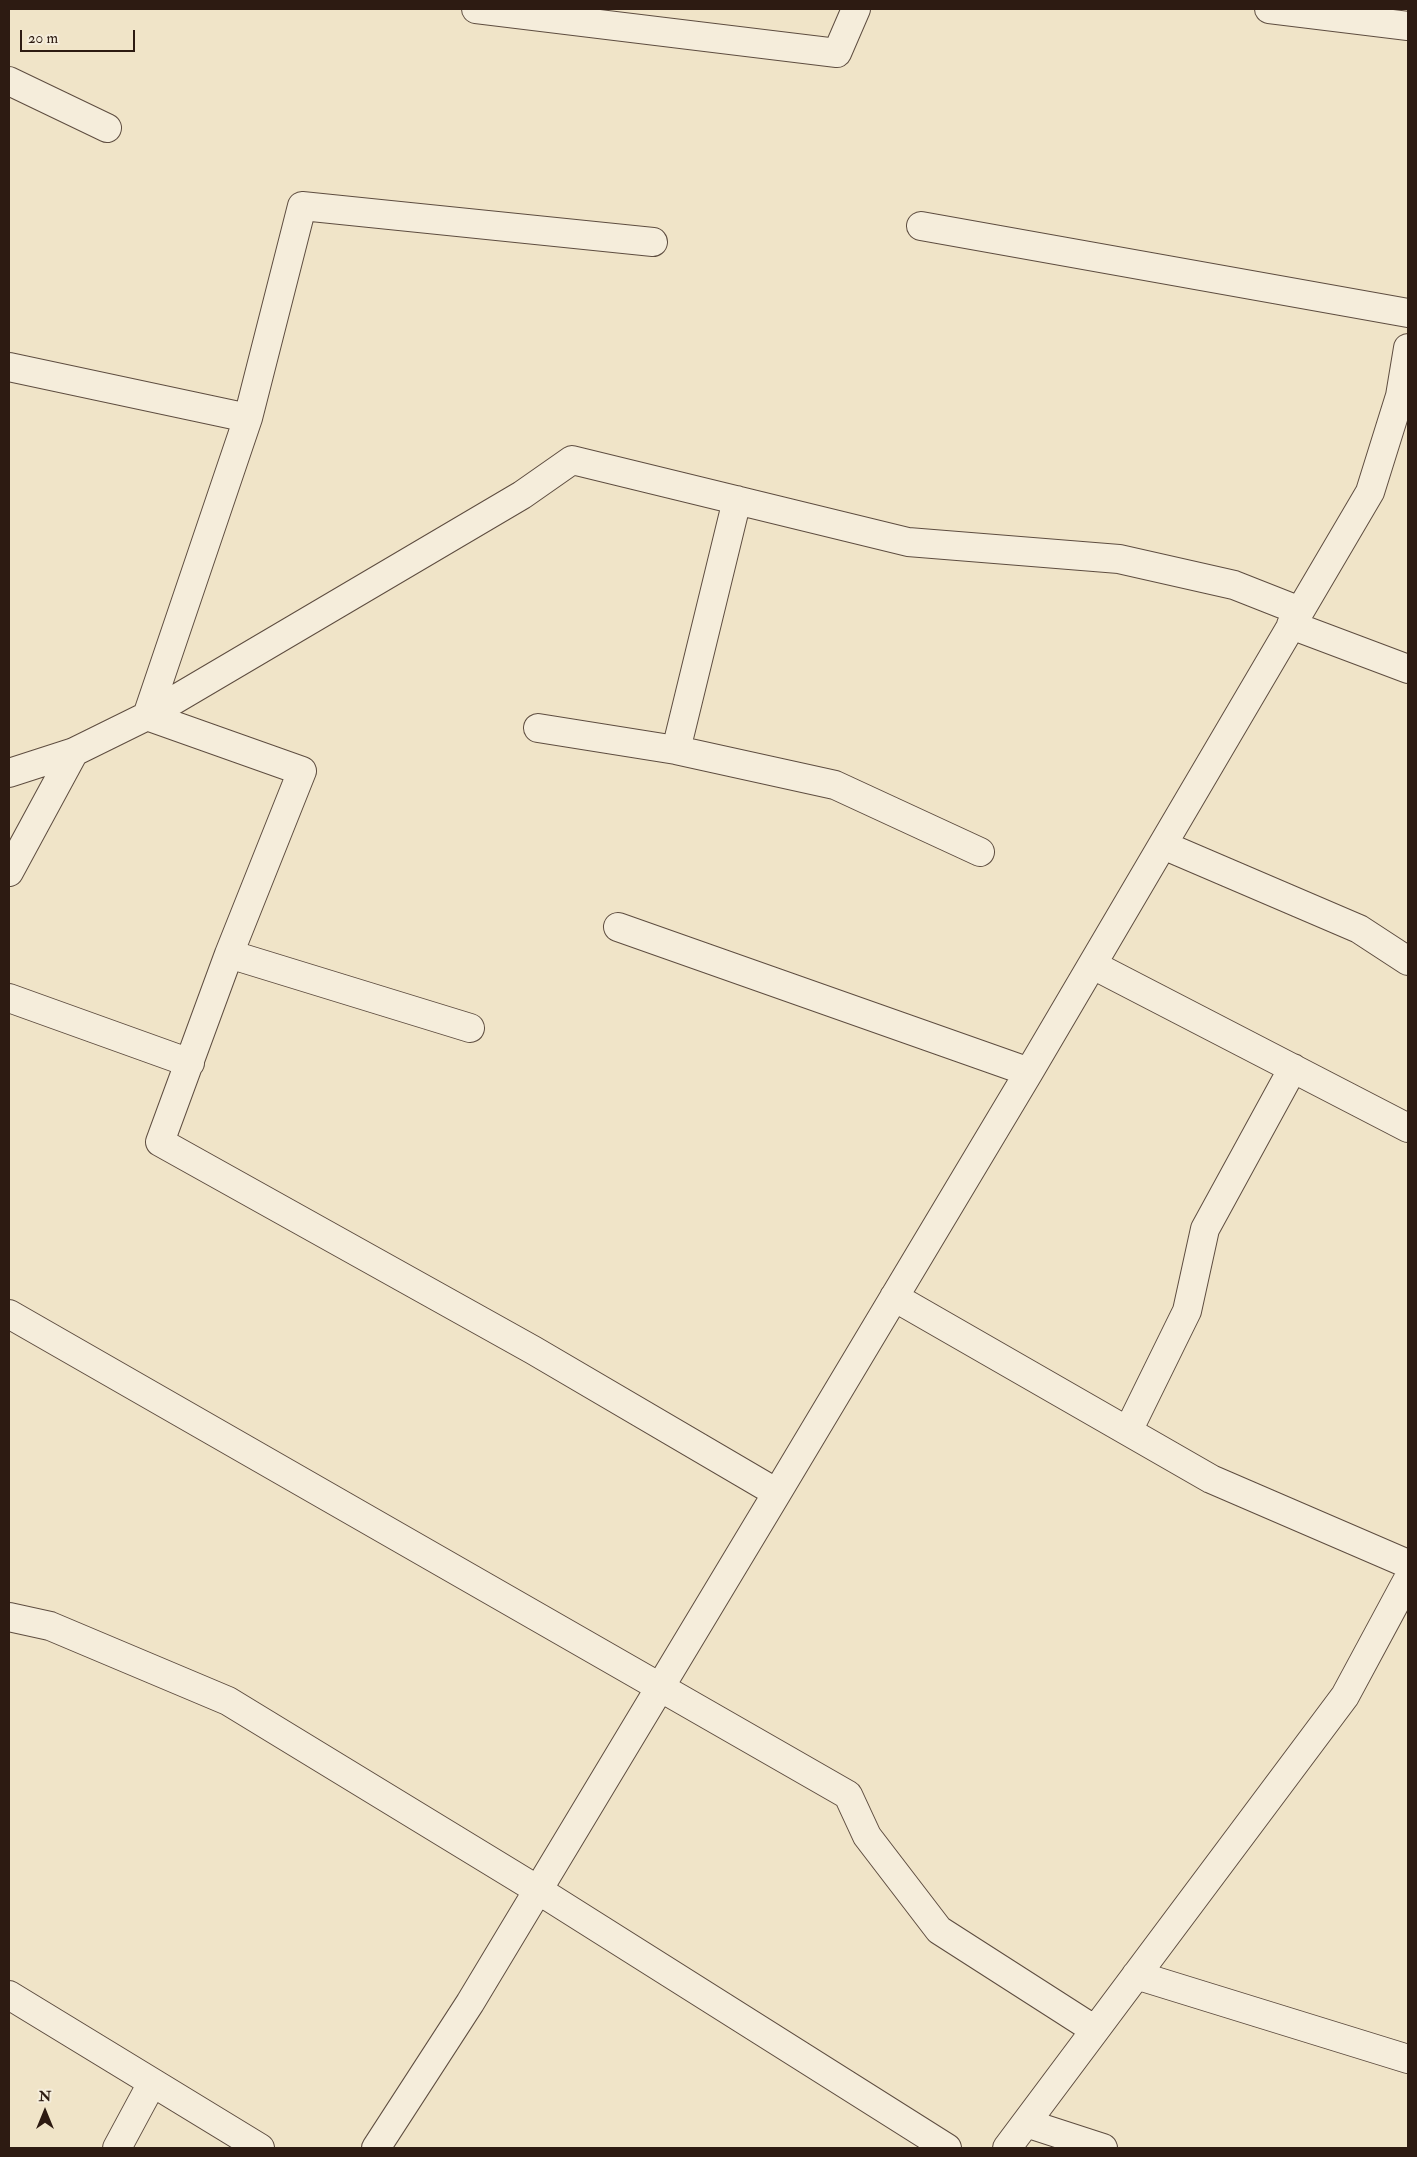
<!DOCTYPE html>
<html>
<head>
<meta charset="utf-8">
<style>
	body { margin:0 }
	#map { position:relative; width:1417px; height:2157px; overflow:hidden; background:#f0e4c8; font-family:"IM FELL Double Pica",serif }
	canvas { display:block }
	.frame { position:absolute; inset:0; border:10px solid #2d1b12; pointer-events:none }
	.north { position:absolute; left:20px; top:2087px; width:50px; height:50px; -webkit-text-stroke:4px #f5eddb; paint-order:stroke; rotate:0deg; font-size:14px; font-weight:700; line-height:20px; text-align:center; color:#2d1b12 }
	.north::after { content:''; display:block; margin:auto; width:18px; height:22px; background:#2d1b12; clip-path:polygon(50% 0,100% 100%,50% 72%,0 100%) }
	.scale { position:absolute; left:20px; top:30px; width:115px; height:22px; box-sizing:border-box; border:2px solid #2d1b12; border-top:0; padding-left:6px; font-size:15px; line-height:18px; white-space:nowrap; color:#2d1b12; -webkit-text-stroke:4px #f5eddb; paint-order:stroke }
</style>
</head>
<body>
<div id="map">
<canvas width="1417" height="2157"></canvas>
<div class="frame"></div>
<div class="north">N</div>
<div class="scale">20 m</div>
</div>
<script>
const ctx = document.querySelector('canvas').getContext('2d');
ctx.lineJoin = 'round';
const shape = rows => new Path2D(rows.map(r => 'M' + r).join(''));
function trace(path, color, width, dash) { ctx.strokeStyle = color; ctx.lineWidth = width; ctx.lineCap = dash ? 'butt' : 'round'; ctx.setLineDash(dash || []); ctx.stroke(path); }
const minor = shape([
	[476,9,837,53,856,9],
	[1269,9,1408,26],
	[9,81,107,128],
	[921,226,1408,313],
	[9,367,248,418,147,716,74,752,9,773],
	[248,418,302,206,653,242],
	[1291,625,1408,669],
	[147,716,522,495,572,460,908,542,1119,559,1234,585,1300,611],
	[147,716,302,771,229,954,470,1028],
	[538,728,676,750,835,785,980,852],
	[676,750,737,500],
	[1163,845,1359,929,1408,961],
	[9,872,74,752],
	[618,927,1029,1072],
	[229,954,160,1142,533,1350,777,1493],
	[1093,965,1408,1128],
	[9,998,190,1063],
	[894,1297,1211,1479,1408,1564],
	[9,1314,848,1795,867,1836,939,1930,1095,2030],
	[1128,1431,1187,1311,1205,1229,1293,1068],
	[9,1617,50,1626,228,1701,538,1890,947,2148],
	[1136,1975,1408,2059],
	[9,1995,260,2148],
	[1026,2123,1103,2148],
	[117,2148,152,2083],
	[376,2148,470,2003,777,1493,1029,1072,1370,492,1400,396,1408,348],
	[1007,2148,1345,1696,1408,1579]
]);
trace(minor, '#5e4d40', 30);
trace(minor, '#f5eddb', 28);
</script>
</body>
</html>
